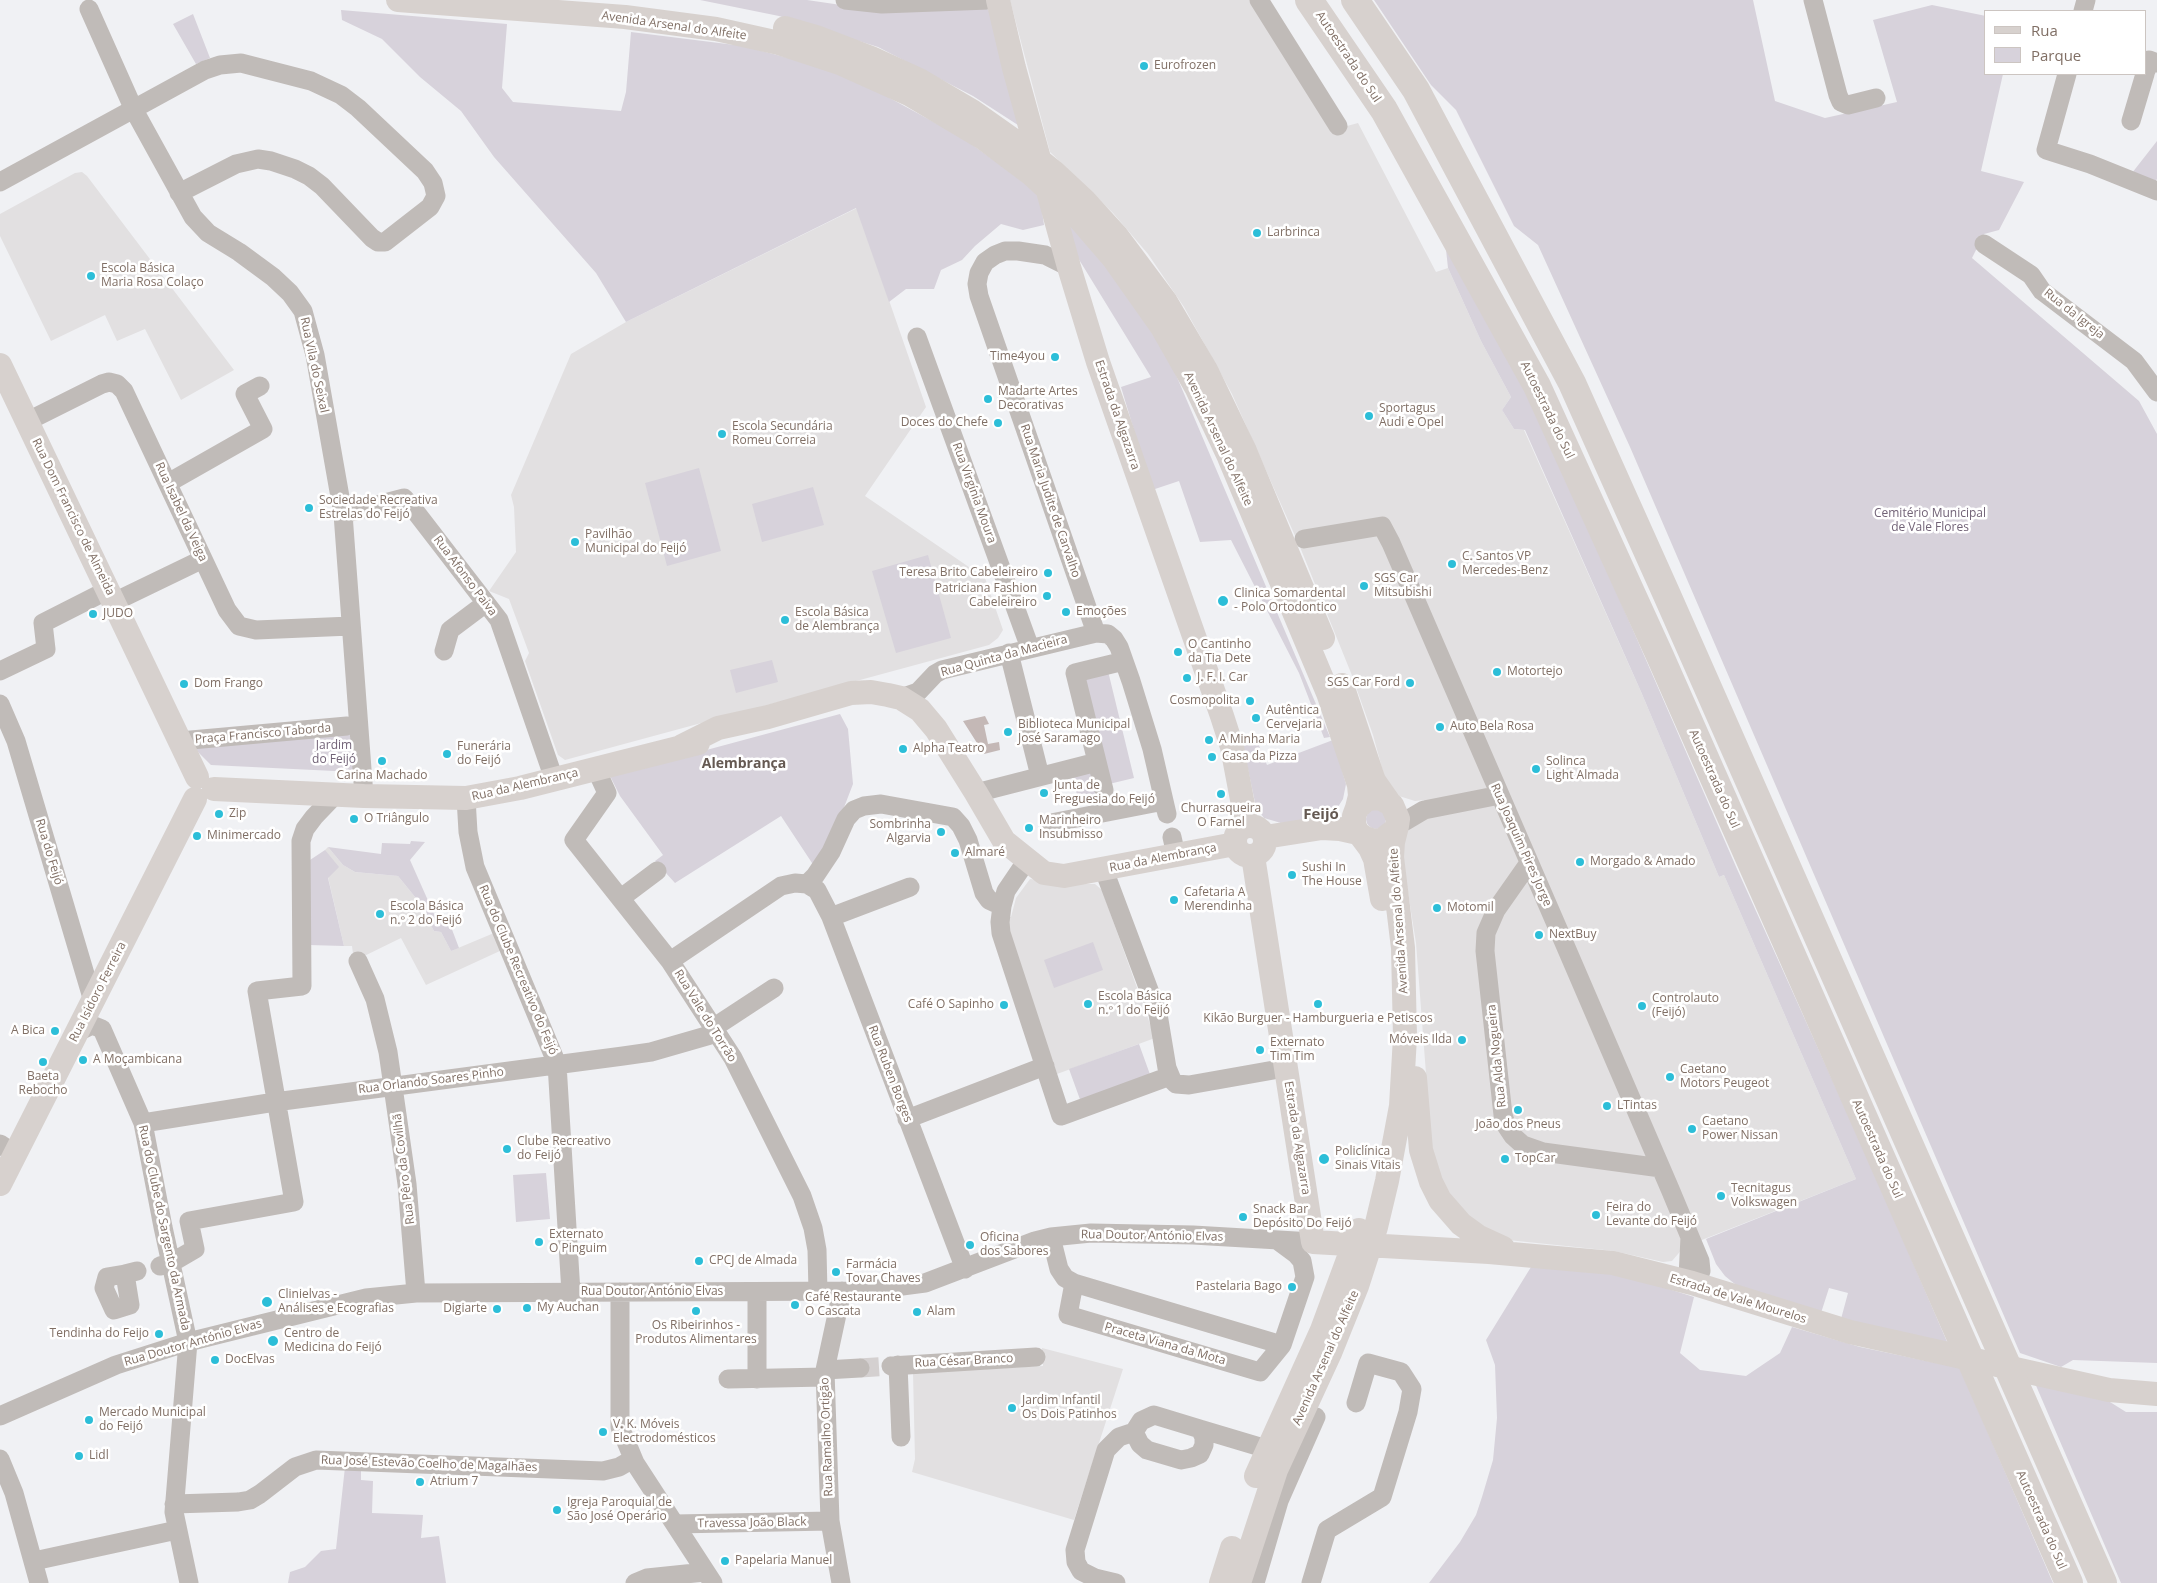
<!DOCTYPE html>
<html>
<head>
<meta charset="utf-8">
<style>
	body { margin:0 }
	#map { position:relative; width:2157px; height:1583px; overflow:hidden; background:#f0f1f4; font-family:"Open Sans",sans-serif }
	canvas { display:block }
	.legend { position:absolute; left:1984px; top:10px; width:162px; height:65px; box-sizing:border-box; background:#fff; border:1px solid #ccc5c1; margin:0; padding:6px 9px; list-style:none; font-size:15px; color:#806f65 }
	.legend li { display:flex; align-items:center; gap:10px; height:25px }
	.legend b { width:25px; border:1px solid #ccc5c1 }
</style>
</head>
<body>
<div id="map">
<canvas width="2157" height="1583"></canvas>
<ul class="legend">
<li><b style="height:6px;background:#d7d1ce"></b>Rua</li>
<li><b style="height:14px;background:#d7d2db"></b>Parque</li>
</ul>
</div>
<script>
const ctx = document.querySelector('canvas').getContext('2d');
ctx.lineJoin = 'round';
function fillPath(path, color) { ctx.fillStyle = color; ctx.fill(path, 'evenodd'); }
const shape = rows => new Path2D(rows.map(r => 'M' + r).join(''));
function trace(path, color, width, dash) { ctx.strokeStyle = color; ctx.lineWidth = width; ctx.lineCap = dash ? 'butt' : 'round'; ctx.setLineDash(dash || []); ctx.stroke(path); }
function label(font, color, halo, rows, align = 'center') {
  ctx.font = font + ' "Open Sans",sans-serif'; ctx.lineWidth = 5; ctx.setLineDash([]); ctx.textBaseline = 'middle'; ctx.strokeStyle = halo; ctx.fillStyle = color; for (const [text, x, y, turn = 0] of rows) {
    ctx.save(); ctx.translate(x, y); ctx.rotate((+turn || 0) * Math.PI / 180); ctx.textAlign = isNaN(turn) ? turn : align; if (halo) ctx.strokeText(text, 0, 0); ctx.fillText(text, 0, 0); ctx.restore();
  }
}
fillPath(shape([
	[1010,0,1264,0,1347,126,1358,123,1436,272,1448,268,1481,341,1511,397,1502,410,1514,429,1524,430,1642,694,1719,877,1724,875,1856,1179,1684,1247,1672,1261,1663,1262,1614,1251,1508,1240,1469,1220,1447,1193,1432,1152,1416,943,1402,855,1402,847,1407,832,1413,826,1427,818,1424,800,1415,801,1399,796,1392,790,1385,779,1373,735,1351,673,1300,547,1232,394,1184,307,1148,254,1113,213,1050,152],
	[82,172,87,176,234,370,181,400,145,329,117,341,105,315,51,341,0,236,0,214,75,173],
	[857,208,926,407,865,496,985,578,1003,630,998,638,989,645,565,760,558,755,525,661,529,653,509,599,489,591,516,552,514,507,511,495,571,354,626,322],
	[328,847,343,865,355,872,398,876,415,897,434,931,441,932,451,951,494,933,502,950,426,985,401,938,354,961,352,946,344,946,328,877,325,850],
	[1030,879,1075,884,1095,884,1102,890,1155,1038,1057,1074,1008,934,1008,916,1011,917,1016,898],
	[1042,1348,1123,1369,1074,1520,912,1472,915,1459,913,1373,1043,1366]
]), '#e2e0e1');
fillPath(shape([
	[700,0,807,0,882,11,985,8,991,12,1021,127,973,96,878,47,779,16],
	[1374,0,1753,0,1775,101,1825,118,1897,102,1873,20,1932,5,1986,16,1986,74,2003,74,1981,171,2024,182,1999,230,1984,234,1972,258,2139,401,2157,434,2157,1363,2073,1360,2061,1367,2020,1353,1630,447,1538,245,1514,226,1456,110,1431,85],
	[341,10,507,24,502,88,513,102,621,111,626,92,631,32,743,46,811,64,864,84,963,138,1024,182,1070,224,1111,270,1165,349,1330,737,1324,738,1299,673,1231,540,1200,542,1179,481,1152,490,1121,387,1151,377,1075,253,1042,211,1044,225,1023,230,1001,224,975,246,962,260,941,270,934,289,906,289,889,302,856,208,626,322,596,273,494,157,461,111,420,77,382,39,342,20],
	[193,14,210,58,196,64,173,24],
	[2157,141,2157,179,2155,182,2132,173],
	[1444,231,1524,389,1599,552,1737,869,1873,1170,1948,1344,1841,1319,1848,1293,1829,1288,1821,1313,1741,1289,1725,1276,1716,1264,1706,1239,1856,1179,1724,875,1719,877,1642,694,1525,430,1514,429,1502,410,1511,397,1481,341,1448,268],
	[699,468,721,551,667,566,645,483],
	[813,487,824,525,762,542,752,504],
	[928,555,951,638,896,653,872,571],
	[772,660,778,682,736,693,730,670],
	[1108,671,1134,778,1109,784,1083,677],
	[840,714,848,729,853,784,838,823,814,866,781,816,675,883,655,861,663,855,620,796,610,776],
	[350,734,355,772,211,765,197,751,197,748],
	[1333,740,1346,784,1343,799,1336,810,1325,817,1281,823,1264,818,1256,807,1243,746,1257,741,1267,765],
	[1093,769,1099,795,1078,799,1072,774],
	'1366 819a10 10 0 1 1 20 0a10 10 0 1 1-20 0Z',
	[411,841,425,842,410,860,438,923,448,919,459,948,451,951,441,932,434,931,415,897,398,876,355,872,343,865,328,847,381,854,382,843,410,844],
	[325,850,339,867,328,878,344,946,309,945,307,862],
	[1093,942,1103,970,1054,988,1044,960],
	[1139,1044,1152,1080,1082,1105,1069,1069],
	[546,1173,550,1219,516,1222,513,1175],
	[1531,1267,1621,1274,1694,1297,1680,1353,1700,1370,1746,1376,1780,1353,1792,1327,1860,1347,1960,1368,2053,1583,1429,1583,1460,1542,1476,1515,1482,1497,1493,1460,1497,1418,1495,1365,1486,1340],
	[2034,1381,2110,1402,2126,1412,2157,1412,2157,1583,2121,1583],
	[345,1467,361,1468,361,1480,373,1481,372,1513,423,1515,421,1538,439,1536,446,1583,288,1583,290,1572,305,1567,321,1551,336,1549]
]), '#d7d2db');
fillPath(shape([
	[985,716,989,724,984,725,988,744,999,742,1000,750,984,754,963,721]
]), '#c4b8b6');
trace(shape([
	[860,1368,891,1366]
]), '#d4d0d0', 19, [19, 9]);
trace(shape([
	[845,0,882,4,989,0],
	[1259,0,1338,126],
	[1813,0,1838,95,1841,102,1848,105,1876,98],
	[89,9,134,110,193,217,208,233,239,252,273,277,290,293,303,311,315,355,343,514,364,796],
	[2083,11,2086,0],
	[2146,71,2149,60,2157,63],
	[2067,74,2046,150,2090,164,2157,191],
	[2131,121,2145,74],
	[0,182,205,70,220,65,241,63,311,81,341,95,358,108,425,171,433,183,436,196,430,207,385,242,378,242,372,238,322,186,309,176,295,169,271,161,258,159,236,164,179,193],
	[1984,244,2031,275,2042,291,2134,361,2157,392],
	[1069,267,1045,255,1018,251,1005,251,995,255,985,262,979,273,977,284,979,296,1096,633],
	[917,337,1030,648],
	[28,421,102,384,109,382,117,384,124,391,227,610,239,626,256,630,351,626],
	[168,483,263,429,245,394,260,386],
	[343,514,404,498,415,511,499,620,554,779],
	[1304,539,1382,526,1391,543,1562,938,1670,1189,1700,1261,1701,1271,1698,1279,1692,1283,1688,1277,1690,1237],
	[114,602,203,559],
	[444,651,450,630,486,603],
	[1009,653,1040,776],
	[0,671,46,649,43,623,108,590],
	[901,698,918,692,935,674,942,670,1096,633,1108,634,1114,639,1119,647,1131,681,1152,749,1167,814],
	[0,704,16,741,93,1001],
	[180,741,347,726],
	[596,769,607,793,574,840,670,961,733,1058,802,1196,813,1228,817,1250,818,1292],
	[1104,790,1075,673,1124,661],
	[976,793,1097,762],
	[466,798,468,832,475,867,557,1064,571,1293],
	[1051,823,1164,801],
	[1397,826,1424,810,1500,795],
	[1172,837,1176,855],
	[1027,860,1006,891,1002,906,1000,922,1001,933,1061,1116,1170,1076],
	[1529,863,1496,910,1486,933,1485,951,1503,1115,1507,1127,1513,1136,1523,1145,1543,1152,1661,1168],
	[1104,870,1158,1014,1167,1068,1172,1080,1176,1084,1189,1085,1285,1068],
	[807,884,815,876,831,852,846,819,854,810,864,806,881,804,953,817,961,826,968,840,984,893,989,900,1002,906],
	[621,898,657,871],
	[831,917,910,887],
	[358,961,375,999,388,1052,407,1184,416,1293],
	[670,961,781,886,795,883,807,884,817,890,831,917,965,1269],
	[713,1028,774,988],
	[78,1032,92,1025,102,1029,143,1123,163,1227,188,1342,174,1512,189,1583],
	[907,1119,1045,1066],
	[143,1123,275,1102,623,1056,651,1052,717,1033],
	[0,1144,15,1154],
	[1051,1237,1059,1269,1065,1278,1074,1283,1282,1345,1305,1277,1302,1261,1296,1254,1277,1240],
	[160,1266,171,1263,195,1249,189,1221,294,1202,257,991,302,986,301,841,305,829,314,817,336,794],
	[125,1274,107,1277,104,1288,114,1310,130,1305,125,1274,137,1271],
	[1074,1283,1068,1315,1260,1372,1282,1345],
	[620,1292,620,1427,635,1463,713,1583],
	[898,1365,901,1437],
	[891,1366,1036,1357],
	[825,1370,860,1368],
	[728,1379,825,1377],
	[757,1379,757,1292],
	[0,1416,116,1365,188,1342,366,1298,416,1293,864,1291,925,1283,1035,1241,1051,1237,1091,1233,1193,1235,1313,1242],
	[1200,1429,1267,1449],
	[0,1459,14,1493,39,1583],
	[174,1504,238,1502,250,1500,260,1494,295,1467,316,1460,603,1471,619,1467,633,1459],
	[675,1524,830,1521],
	[34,1561,177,1530],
	[635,1583,647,1578,705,1572],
	[841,1583,830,1521,825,1370,842,1291],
	[1116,1583,1095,1578,1081,1571,1076,1562,1075,1550,1106,1450,1119,1437,1134,1432,1141,1421,1154,1415,1200,1429,1204,1437,1204,1445,1200,1454,1191,1458,1181,1460,1147,1450,1140,1444,1134,1432],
	[1255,1583,1279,1501,1316,1417],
	[1311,1583,1327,1530,1382,1497,1408,1412,1412,1389,1401,1372,1368,1363,1356,1403]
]), '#c0bbb8', 19);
trace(shape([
	[398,0,625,17,716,29,779,43,840,63,909,94,983,138,1031,174,1076,215,1114,259,1162,327,1196,387,1229,457,1328,693,1359,785,1360,796,1357,808],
	[998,0,1014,68,1069,267,1098,362,1222,716,1232,747,1247,826],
	[785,28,816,37,871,58,921,81,972,111,1023,147,1054,172,1085,201,1116,235,1166,302,1206,370,1245,451,1323,638],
	[0,365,197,777],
	[1342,685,1374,781,1388,801],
	[682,746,718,728,768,717,851,693,871,692,888,695,901,698,920,710,936,729,976,793,1004,841,1044,873,1064,876,1235,844],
	[214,789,364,796,466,798,520,788,698,743],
	'1235 841a15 15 0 1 1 30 0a15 15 0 1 1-30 0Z',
	[1361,836,1370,848,1375,859,1382,899],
	[1265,837,1322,828,1340,829,1358,833],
	[1253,856,1313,1242,1489,1252,1613,1263,1692,1283,1850,1332,2109,1390,2157,1394],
	[1415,1078,1421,1150,1431,1182,1440,1200,1461,1224,1479,1237,1503,1248],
	[0,1184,195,799],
	[1256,1476,1322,1330,1359,1230],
	[1221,1583,1232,1548],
	[1239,1583,1276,1470,1330,1353,1357,1286,1376,1227,1387,1181,1401,1106,1405,1037,1403,948,1392,857,1393,842,1397,826,1398,819,1392,805,1380,798,1367,799,1357,808,1354,816,1354,825,1358,833,1365,838,1374,841,1382,840,1395,830]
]), '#d7d1ce', 24);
trace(shape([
	[1309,0,1384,110,1537,386,1660,656,2069,1583],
	[1355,0,1416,90,1572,383,1667,595,2103,1583]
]), '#d7d1ce', 28);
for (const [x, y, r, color] of [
	[1144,66,5,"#2cbed8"],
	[1257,233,5,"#2cbed8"],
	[91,276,5,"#2cbed8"],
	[1055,357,5,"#2cbed8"],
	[988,399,5,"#2cbed8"],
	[1369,416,5,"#2cbed8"],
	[998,423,5,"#2cbed8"],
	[722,434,5,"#2cbed8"],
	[309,508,5,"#2cbed8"],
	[575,542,5,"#2cbed8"],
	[1452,564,5,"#2cbed8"],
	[1048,573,5,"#2cbed8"],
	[1364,586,5,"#2cbed8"],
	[1047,596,5,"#2cbed8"],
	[1223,601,6,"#2cbed8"],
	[1066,612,5,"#2cbed8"],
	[93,614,5,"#2cbed8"],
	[785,620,5,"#2cbed8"],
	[1178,652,5,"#2cbed8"],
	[1497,672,5,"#2cbed8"],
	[1187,678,5,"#2cbed8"],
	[1410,683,5,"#2cbed8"],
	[184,684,5,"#2cbed8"],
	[1250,701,5,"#2cbed8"],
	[1256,718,5,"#2cbed8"],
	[1440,727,5,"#2cbed8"],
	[1008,732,5,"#2cbed8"],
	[1209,740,5,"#2cbed8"],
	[903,749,5,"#2cbed8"],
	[447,754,5,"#2cbed8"],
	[1212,757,5,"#2cbed8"],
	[382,761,5,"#2cbed8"],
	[1536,769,5,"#2cbed8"],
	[1044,793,5,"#2cbed8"],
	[1221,794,5,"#2cbed8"],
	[219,814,5,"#2cbed8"],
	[354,819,5,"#2cbed8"],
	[1029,828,5,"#2cbed8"],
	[941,832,5,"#2cbed8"],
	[197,836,5,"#2cbed8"],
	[955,853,5,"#2cbed8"],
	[1580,862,5,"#2cbed8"],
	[1292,875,5,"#2cbed8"],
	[1174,900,5,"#2cbed8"],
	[1437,908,5,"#2cbed8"],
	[380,914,5,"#2cbed8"],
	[1539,935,5,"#2cbed8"],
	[1088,1004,5,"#2cbed8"],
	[1318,1004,5,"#2cbed8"],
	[1004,1005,5,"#2cbed8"],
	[1642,1006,5,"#2cbed8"],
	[55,1031,5,"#2cbed8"],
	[1462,1040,5,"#2cbed8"],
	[1260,1050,5,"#2cbed8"],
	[83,1060,5,"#2cbed8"],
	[43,1062,5,"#2cbed8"],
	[1670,1077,5,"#2cbed8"],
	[1607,1106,5,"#2cbed8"],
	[1518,1110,5,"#2cbed8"],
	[1692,1129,5,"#2cbed8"],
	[507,1149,5,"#2cbed8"],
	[1324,1159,6,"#2cbed8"],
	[1505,1159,5,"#2cbed8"],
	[1721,1196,5,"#2cbed8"],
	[1596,1215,5,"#2cbed8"],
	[1243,1217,5,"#2cbed8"],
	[539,1242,5,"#2cbed8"],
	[970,1245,5,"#2cbed8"],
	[699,1261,5,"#2cbed8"],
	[836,1272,5,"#2cbed8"],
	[1292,1287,5,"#2cbed8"],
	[267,1302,6,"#2cbed8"],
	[795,1305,5,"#2cbed8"],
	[527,1308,5,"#2cbed8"],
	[497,1309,5,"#2cbed8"],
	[696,1311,5,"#2cbed8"],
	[917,1312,5,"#2cbed8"],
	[159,1334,5,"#2cbed8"],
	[273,1341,6,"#2cbed8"],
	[215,1360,5,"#2cbed8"],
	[1012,1408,5,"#2cbed8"],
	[89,1420,5,"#2cbed8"],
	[603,1432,5,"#2cbed8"],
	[79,1456,5,"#2cbed8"],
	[420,1482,5,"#2cbed8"],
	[557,1510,5,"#2cbed8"],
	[725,1561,5,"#2cbed8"]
]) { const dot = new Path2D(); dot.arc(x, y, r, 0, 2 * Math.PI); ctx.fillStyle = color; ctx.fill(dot); trace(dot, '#fff', 2); }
label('12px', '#806f65', '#fff', [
	["Avenida Arsenal do Alfeite",674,26,8],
	["Autoestrada do Sul",1348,57,56],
	["Rua da Igreja",2074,314,38],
	["Rua Vila do Seixal",314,365,78],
	["Autoestrada do Sul",1547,410,64],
	["Estrada da Algazarra",1117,415,71],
	["Avenida Arsenal do Alfeite",1218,439,65],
	["Rua Virgínia Moura",974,493,70],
	["Rua Maria Judite de Carvalho",1050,501,71],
	["Rua Isabel da Veiga",181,512,65],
	["Rua Dom Francisco de Almeida",73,517,64],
	["Rua Afonso Paiva",465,576,53],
	["Rua Quinta da Macieira",1004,656,-15],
	["Praça Francisco Taborda",263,734,-5],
	["Autoestrada do Sul",1714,779,66],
	["Rua da Alembrança",525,785,-13],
	["Rua Joaquim Pires Jorge",1521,845,66],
	["Rua do Feijó",49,852,73],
	["Rua da Alembrança",1163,858,-11],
	["Avenida Arsenal do Alfeite",1399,921,-94],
	["Rua do Clube Recreativo do Feijó",518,970,67],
	["Rua Isidoro Ferreira",98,992,-63],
	["Rua Vale do Torrão",705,1016,58],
	["Rua Alda Nogueira",1497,1056,-96],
	["Rua Ruben Borges",890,1074,69],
	["Rua Orlando Soares Pinho",431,1081,-7],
	["Estrada da Algazarra",1297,1138,81],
	["Autoestrada do Sul",1877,1149,66],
	["Rua Pêro da Covilhã",404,1169,-97],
	["Rua do Clube do Sargento da Armada",164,1228,78],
	["Rua Doutor António Elvas",1152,1236,1],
	["Rua Doutor António Elvas",652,1292],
	["Estrada de Vale Mourelos",1738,1299,17],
	["Rua Doutor António Elvas",193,1343,-16],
	["Praceta Viana da Mota",1165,1344,16],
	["Avenida Arsenal do Alfeite",1326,1358,-66],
	["Rua César Branco",964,1361,-3],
	["Rua Ramalho Ortigão",827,1437,-92],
	["Rua José Estevão Coelho de Magalhães",429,1464,2],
	["Autoestrada do Sul",2041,1520,66],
	["Travessa João Black",752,1523,-1]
]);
label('12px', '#806f65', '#fff', [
	["Eurofrozen",1154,66],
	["Larbrinca",1267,233],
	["Escola Básica",101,269],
	["Maria Rosa Colaço",101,283],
	["Time4you",1045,357,"right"],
	["Madarte Artes",998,392],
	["Decorativas",998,406],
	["Sportagus",1379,409],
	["Audi e Opel",1379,423],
	["Doces do Chefe",988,423,"right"],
	["Escola Secundária",732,427],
	["Romeu Correia",732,441],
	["Sociedade Recreativa",319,501],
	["Estrelas do Feijó",319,515],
	["Pavilhão",585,535],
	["Municipal do Feijó",585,549],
	["C. Santos VP",1462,557],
	["Mercedes-Benz",1462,571],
	["Teresa Brito Cabeleireiro",1038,573,"right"],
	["SGS Car",1374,579],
	["Mitsubishi",1374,593],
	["Patriciana Fashion",1037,589,"right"],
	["Cabeleireiro",1037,603,"right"],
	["Clinica Somardental",1234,594],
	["- Polo Ortodontico",1234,608],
	["Emoções",1076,612],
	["Escola Básica",795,613],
	["de Alembrança",795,627],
	["JUDO",103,614],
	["O Cantinho",1188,645],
	["da Tia Dete",1188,659],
	["Motortejo",1507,672],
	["J. F. I. Car",1197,678],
	["SGS Car Ford",1400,683,"right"],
	["Dom Frango",194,684],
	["Cosmopolita",1240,701,"right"],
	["Autêntica",1266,711],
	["Cervejaria",1266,725],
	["Biblioteca Municipal",1018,725],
	["José Saramago",1018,739],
	["Auto Bela Rosa",1450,727],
	["A Minha Maria",1219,740],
	["Funerária",457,747],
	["do Feijó",457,761],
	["Alpha Teatro",913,749],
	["Casa da Pizza",1222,757],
	["Solinca",1546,762],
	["Light Almada",1546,776],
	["Carina Machado",382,776,"center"],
	["Junta de",1054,786],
	["Freguesia do Feijó",1054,800],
	["Churrasqueira",1221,809,"center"],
	["O Farnel",1221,823,"center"],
	["Zip",229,814],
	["O Triângulo",364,819],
	["Marinheiro",1039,821],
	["Insubmisso",1039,835],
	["Sombrinha",931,825,"right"],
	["Algarvia",931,839,"right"],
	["Minimercado",207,836],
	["Almaré",965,853],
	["Morgado & Amado",1590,862],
	["Sushi In",1302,868],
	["The House",1302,882],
	["Cafetaria A",1184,893],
	["Merendinha",1184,907],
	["Escola Básica",390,907],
	["n.º 2 do Feijó",390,921],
	["Motomil",1447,908],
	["NextBuy",1549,935],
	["Escola Básica",1098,997],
	["n.º 1 do Feijó",1098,1011],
	["Controlauto",1652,999],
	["(Feijó)",1652,1013],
	["Café O Sapinho",994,1005,"right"],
	["Kikão Burguer - Hamburgueria e Petiscos",1318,1019,"center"],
	["A Bica",45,1031,"right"],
	["Móveis Ilda",1452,1040,"right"],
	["Externato",1270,1043],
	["Tim Tim",1270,1057],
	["A Moçambicana",93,1060],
	["Caetano",1680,1070],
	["Motors Peugeot",1680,1084],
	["Baeta",43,1077,"center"],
	["Rebocho",43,1091,"center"],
	["LTintas",1617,1106],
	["Caetano",1702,1122],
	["Power Nissan",1702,1136],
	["João dos Pneus",1518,1125,"center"],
	["Clube Recreativo",517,1142],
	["do Feijó",517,1156],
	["Policlínica",1335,1152],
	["Sinais Vitais",1335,1166],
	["TopCar",1515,1159],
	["Tecnitagus",1731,1189],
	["Volkswagen",1731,1203],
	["Feira do",1606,1208],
	["Levante do Feijó",1606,1222],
	["Snack Bar",1253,1210],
	["Depósito Do Feijó",1253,1224],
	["Externato",549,1235],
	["O Pinguim",549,1249],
	["Oficina",980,1238],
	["dos Sabores",980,1252],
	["CPCJ de Almada",709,1261],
	["Farmácia",846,1265],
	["Tovar Chaves",846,1279],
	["Pastelaria Bago",1282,1287,"right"],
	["Clinielvas -",278,1295],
	["Análises e Ecografias",278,1309],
	["Café Restaurante",805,1298],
	["O Cascata",805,1312],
	["My Auchan",537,1308],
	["Digiarte",487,1309,"right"],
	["Alam",927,1312],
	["Os Ribeirinhos -",696,1326,"center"],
	["Produtos Alimentares",696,1340,"center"],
	["Tendinha do Feijo",149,1334,"right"],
	["Centro de",284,1334],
	["Medicina do Feijó",284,1348],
	["DocElvas",225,1360],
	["Jardim Infantil",1022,1401],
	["Os Dois Patinhos",1022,1415],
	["Mercado Municipal",99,1413],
	["do Feijó",99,1427],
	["V. K. Móveis",613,1425],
	["Electrodomésticos",613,1439],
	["Lidl",89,1456],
	["Atrium 7",430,1482],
	["Igreja Paroquial de",567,1503],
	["São José Operário",567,1517],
	["Papelaria Manuel",735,1561]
], 'left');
label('12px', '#726377', '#fff', [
	["Cemitério Municipal",1930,514],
	["de Vale Flores",1930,528],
	["Jardim",334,746],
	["do Feijó",334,760]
]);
label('bold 14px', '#655952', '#fff', [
	["Alembrança",744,764]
]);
label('bold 15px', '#655952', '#fff', [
	["Feijó",1321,815]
]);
</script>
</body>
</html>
